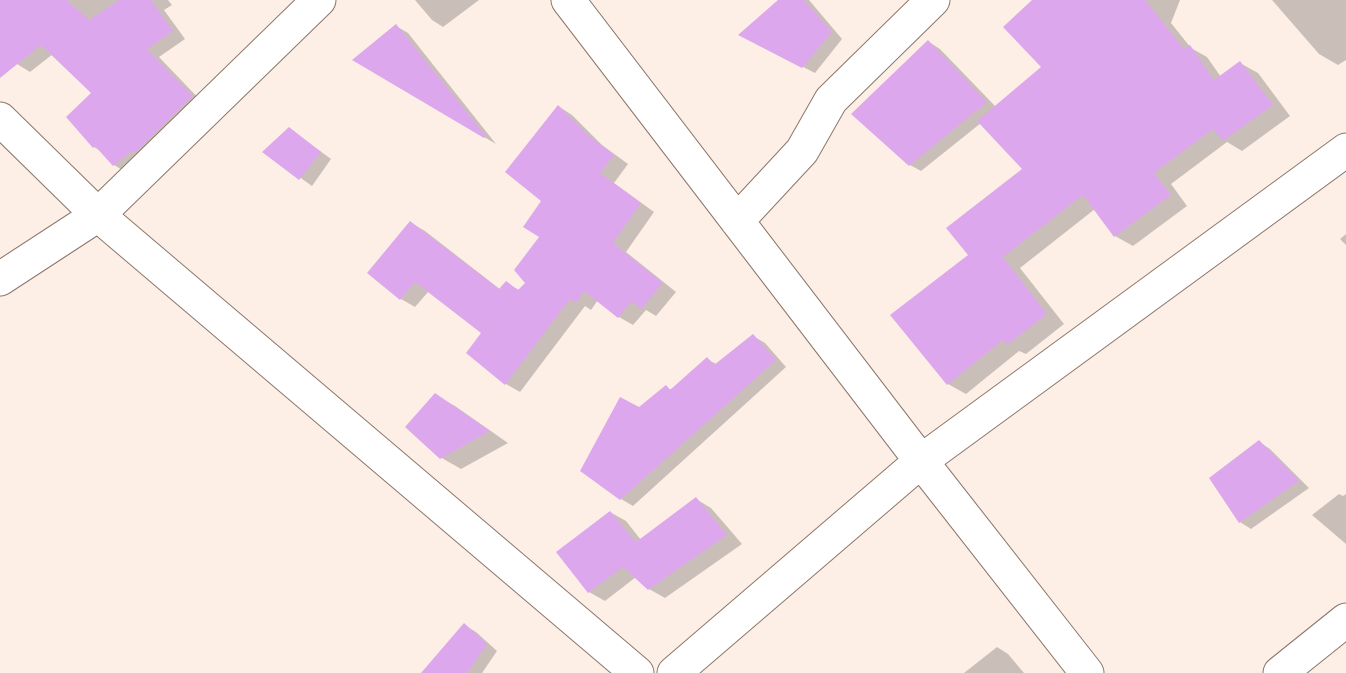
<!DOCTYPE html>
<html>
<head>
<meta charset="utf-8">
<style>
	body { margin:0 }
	canvas { display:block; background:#fdefe6 }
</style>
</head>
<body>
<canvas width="1346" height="673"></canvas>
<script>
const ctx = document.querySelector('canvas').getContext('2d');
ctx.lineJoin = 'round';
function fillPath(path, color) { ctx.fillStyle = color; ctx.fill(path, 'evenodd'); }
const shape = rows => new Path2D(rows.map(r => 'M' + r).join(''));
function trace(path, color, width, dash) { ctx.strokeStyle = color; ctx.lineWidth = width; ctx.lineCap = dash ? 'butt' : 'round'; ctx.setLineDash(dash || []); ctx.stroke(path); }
fillPath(shape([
	[0,0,168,0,172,5,164,10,185,39,159,57,205,105,127,173,114,165,102,152,94,147,93,93,53,54,30,72,17,64,0,45],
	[415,0,479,0,443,27,432,20],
	[781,0,809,0,842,39,815,73,752,41],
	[1034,0,1180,0,1171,23,1191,48,1207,57,1221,77,1240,63,1258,73,1290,116,1242,151,1227,142,1171,184,1187,206,1133,246,1115,236,1095,209,1020,268,1064,324,1026,354,1019,351,966,394,948,384,970,256,1025,169,981,123,921,171,910,165,929,42,940,49,996,107,1043,67],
	[1272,0,1346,0,1346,60,1338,65,1319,54],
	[396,26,408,33,496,144,354,60],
	[558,106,572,115,602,145,628,164,614,183,654,212,626,252,676,292,656,316,646,310,633,325,619,317,598,300,591,310,585,306,520,392,506,384,468,353,483,333,429,291,415,307,401,299,411,223,425,231,501,290,506,283,519,290,527,283,541,237,543,201],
	[290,129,331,159,312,186,264,152],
	[1346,234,1346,245,1340,239],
	[753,336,765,343,786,367,633,506,621,499,666,387,672,390,707,359,718,365],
	[435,395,455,406,508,443,461,469,440,457],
	[1259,442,1270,449,1309,488,1251,529,1240,522],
	[1339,494,1343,496,1346,494,1346,544,1312,515],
	[696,499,711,508,742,544,665,598,649,589,636,577,605,601,589,592,610,512,626,521,641,540],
	[464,625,476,632,497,651,482,673,425,673],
	[997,647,1008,654,1024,673,964,673]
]), '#0003');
fillPath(shape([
	[0,0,67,0,89,20,119,0,151,0,173,31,147,49,193,96,135,153,132,151,113,166,95,146,93,148,66,117,91,93,41,45,0,78],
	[778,0,804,0,832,32,802,68,738,35],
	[1032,0,1145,0,1184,49,1190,45,1214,80,1240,61,1273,105,1223,141,1213,129,1154,173,1171,195,1114,237,1083,195,1003,257,1047,314,1007,345,1003,340,947,385,890,315,968,255,946,228,1022,169,977,121,1041,67,1003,27],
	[396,24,486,136,484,138,352,60],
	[928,40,987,102,909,166,851,114],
	[558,105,588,135,614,155,600,173,641,203,613,243,663,283,641,309,632,301,618,318,584,291,576,303,570,299,505,385,466,353,481,333,415,282,400,300,367,273,410,221,499,289,506,281,518,290,525,283,514,270,539,237,523,227,541,201,505,172],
	[289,127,321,152,299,180,262,152],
	[753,334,776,360,620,500,580,471,620,397,639,407,666,385,670,390,707,357,714,365],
	[435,393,490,431,440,459,405,427],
	[1259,440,1299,481,1239,523,1209,478],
	[696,497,727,535,648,590,623,567,588,593,556,552,610,511,636,542],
	[464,623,487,644,467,673,421,673]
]), '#dca7ed');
const minor = shape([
	[568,0,921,461,1087,673],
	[0,119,98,215,637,673],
	[737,221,802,151,831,100,933,0],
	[0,279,98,215,319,0],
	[674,673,921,461,1346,150],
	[1280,673,1346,620]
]);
trace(minor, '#8c776a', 35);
trace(minor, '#fff', 33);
</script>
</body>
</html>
